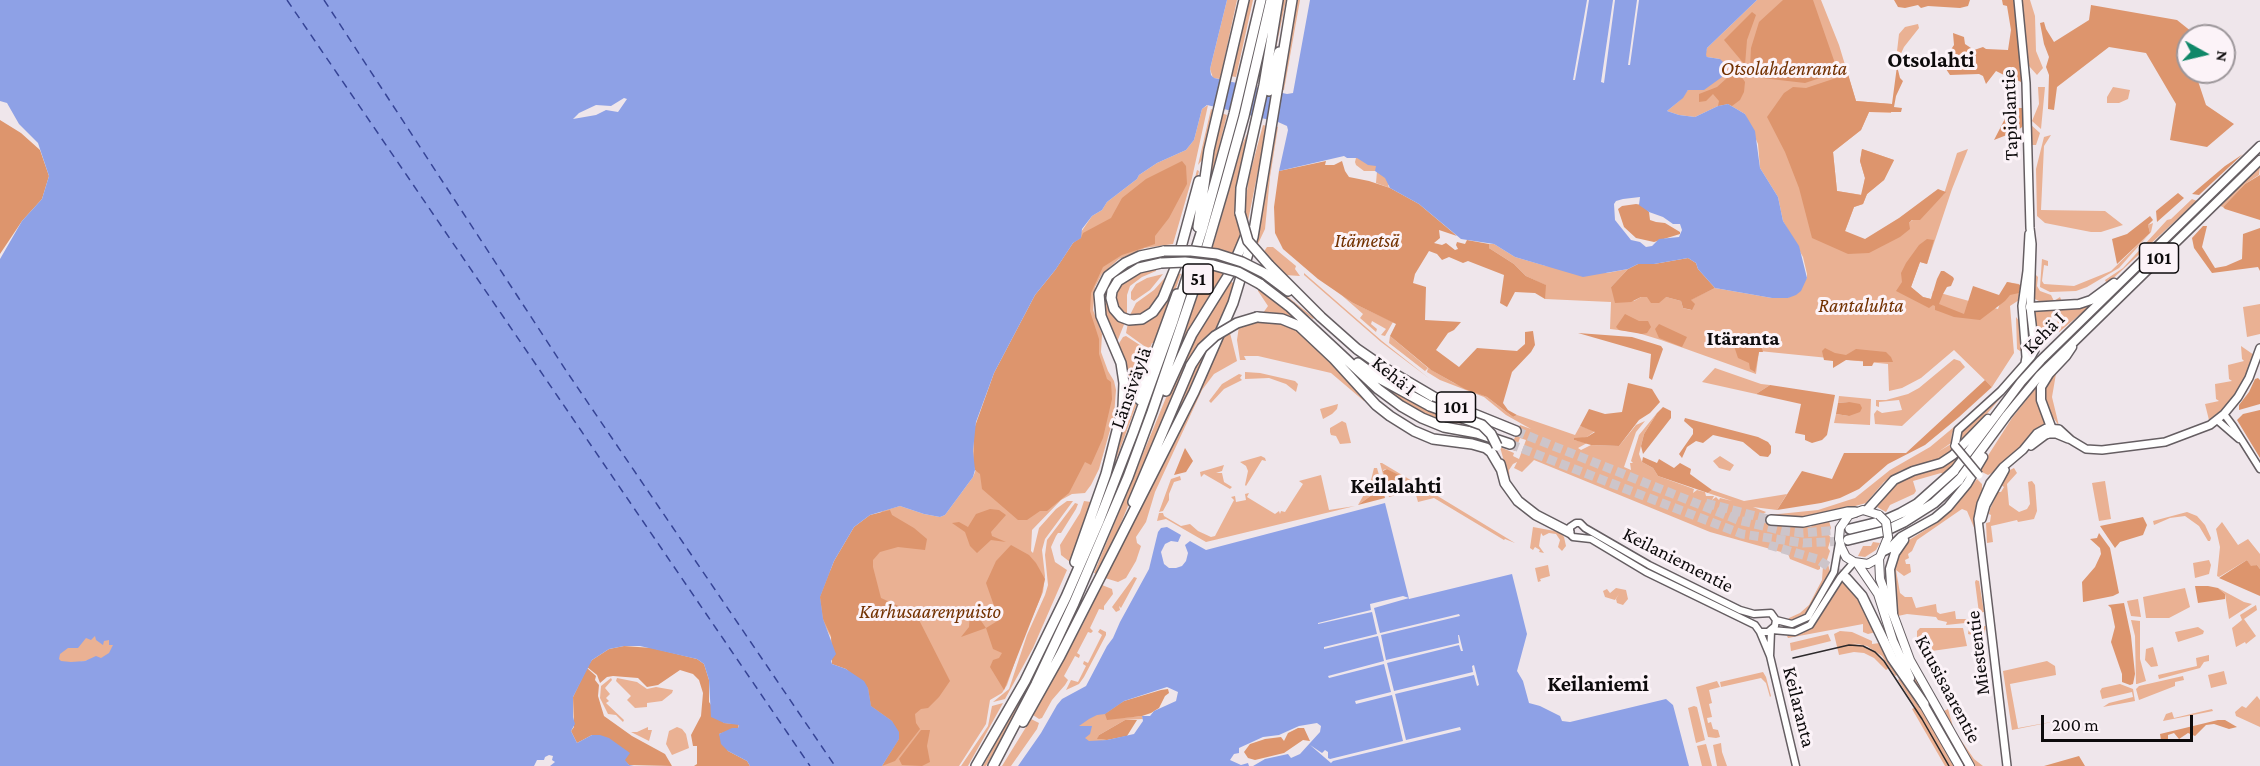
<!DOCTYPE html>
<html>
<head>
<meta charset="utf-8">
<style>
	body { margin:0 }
	#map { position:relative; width:2260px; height:766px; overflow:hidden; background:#efe6eb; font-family:"Crimson Pro",serif }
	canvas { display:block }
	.north { position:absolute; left:2176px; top:24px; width:60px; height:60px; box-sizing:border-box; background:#fcf3f8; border:2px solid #9c969a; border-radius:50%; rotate:98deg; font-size:16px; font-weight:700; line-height:24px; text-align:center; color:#0d0b0c }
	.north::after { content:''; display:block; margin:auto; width:21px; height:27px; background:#0f8768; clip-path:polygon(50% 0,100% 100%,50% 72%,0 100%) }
	.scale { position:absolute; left:2041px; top:715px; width:152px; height:27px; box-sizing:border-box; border:3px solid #0d0b0c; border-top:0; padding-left:8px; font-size:18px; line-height:21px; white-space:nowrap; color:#0d0b0c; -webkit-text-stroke:4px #fcf3f8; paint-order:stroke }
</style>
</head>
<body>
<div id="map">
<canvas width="2260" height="766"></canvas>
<div class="north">N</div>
<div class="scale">200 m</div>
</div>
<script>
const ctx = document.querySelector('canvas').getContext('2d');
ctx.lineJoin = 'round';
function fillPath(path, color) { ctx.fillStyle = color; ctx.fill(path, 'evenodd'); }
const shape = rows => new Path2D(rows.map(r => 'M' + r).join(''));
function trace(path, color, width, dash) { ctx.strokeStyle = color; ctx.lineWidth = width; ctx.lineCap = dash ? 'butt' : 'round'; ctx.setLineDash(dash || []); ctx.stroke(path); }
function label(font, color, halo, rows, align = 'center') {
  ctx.font = font + ' "Crimson Pro",serif'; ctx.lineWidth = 6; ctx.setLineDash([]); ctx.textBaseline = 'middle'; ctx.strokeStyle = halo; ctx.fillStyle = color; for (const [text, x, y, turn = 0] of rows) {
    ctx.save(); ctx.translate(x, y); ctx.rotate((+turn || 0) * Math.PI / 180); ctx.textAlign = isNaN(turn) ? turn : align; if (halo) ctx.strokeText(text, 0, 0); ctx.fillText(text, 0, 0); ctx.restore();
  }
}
fillPath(shape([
	[1227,0,1237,0,1220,79,1213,78,1210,69],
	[1247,0,1253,0,1236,77,1230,76],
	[1282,0,1286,0,1271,72,1274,52],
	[1297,0,1300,0,1284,90,1282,90],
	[1757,0,1821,0,1839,45,1856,101,1892,104,1891,113,1869,112,1861,130,1833,152,1837,191,1862,195,1865,178,1860,161,1862,149,1894,160,1884,180,1867,194,1863,204,1854,207,1845,231,1848,254,1909,223,1944,194,1957,153,1968,149,1952,189,1927,264,1920,262,1911,287,1923,297,1931,299,1933,291,1998,309,2007,282,2019,284,2019,300,2010,306,2014,353,1992,387,1954,350,1921,378,1902,388,1889,391,1888,364,1759,351,1756,374,1661,340,1635,332,1610,329,1611,302,1545,299,1545,285,1526,276,1514,264,1489,248,1489,244,1494,244,1515,257,1546,266,1607,273,1628,269,1611,287,1634,301,1641,297,1666,297,1681,301,1683,308,1691,310,1690,300,1715,288,1772,298,1788,298,1807,278,1807,274,1803,257,1783,221,1778,197,1760,168,1758,144,1745,114,1728,104,1718,106,1695,117,1679,115,1667,111,1679,101,1688,90,1698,90,1720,59,1707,57,1705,55,1707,48],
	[2021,0,2030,0,2035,16,2036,51,2043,68,2037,75,2029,66,2027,57],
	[1918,24,1919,28,1904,47,1898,60,1896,60,1899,34,1905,27],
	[2038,87,2045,87,2041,129,2032,121,2039,104],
	[2113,87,2130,90,2128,99,2119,103,2107,103,2107,97],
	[1208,105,1192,178,1173,244,1145,248,1119,259,1102,274,1095,287,1093,310,1102,334,1101,352,1108,371,1114,381,1116,390,1114,416,1099,469,1091,485,1085,493,1072,494,1061,500,1032,530,1031,551,1033,553,1039,528,1056,509,1067,501,1073,501,1045,539,1042,550,1045,576,1043,592,1022,641,1007,685,1002,693,990,700,986,724,959,766,882,766,890,752,809,595,882,511,900,506,924,514,940,517,945,515,973,477,1056,269,1066,254,1092,216,1102,210,1107,202,1137,179,1139,175,1157,163,1186,150,1194,140,1202,109],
	[1211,109,1213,110,1202,160,1198,165],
	[1221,113,1227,115,1203,210,1207,181],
	[1236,123,1201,256,1164,368,1130,461,1086,569,1083,568,1128,459,1166,355,1202,244],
	[2030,124,2040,133,2036,145,2031,145],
	[1251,125,1235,202,1236,214,1241,231,1249,177,1263,125,1267,126,1248,221,1238,250,1176,361,1214,243,1242,145],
	[1276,126,1278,127,1270,177,1265,229,1256,248,1255,243],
	[2051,135,2044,146,2041,210,2105,211,2123,225,2101,232,2091,232,2045,223,2037,216,2036,169,2044,137],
	[1352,145,1392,177,1388,186,1390,188,1376,183,1377,171,1364,171,1356,165,1355,162,1356,158,1350,158],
	[2260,166,2259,175,2245,184,2223,207,2218,205],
	[1197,170,1199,171,1193,197,1167,283,1149,310,1141,315,1130,315,1136,303,1154,290,1170,272],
	[2192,199,2197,201,2107,284,2105,280,2123,268,2167,220,2171,219],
	[2204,204,2207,205,2121,290,2060,347],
	[2153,223,2151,232,2119,268,2087,287,2076,291,2050,292,2040,287,2042,259,2048,261,2048,266,2044,265,2042,281,2044,284,2074,286,2111,271,2146,237,2150,233,2148,225],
	[1267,247,1273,247,1296,266,1295,269,1300,276,1285,275,1263,253],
	[1149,258,1150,260,1121,272,1112,281,1107,291,1107,297,1125,322,1117,342,1105,317,1103,292,1114,275,1136,261],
	[1156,267,1156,271,1142,277,1130,286,1127,295,1127,314,1122,311,1118,306,1115,298,1121,283,1131,276],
	[1176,273,1181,274,1175,291,1154,343,1152,343,1150,348,1147,348,1126,333,1128,323,1141,323],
	[1304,273,1382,341,1430,379,1381,342,1304,275],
	[1163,274,1150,290,1134,301,1131,299,1131,292,1136,284,1147,278],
	[2036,275,2038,277,2037,286,2040,291,2051,295,2054,301,2060,297,2062,302,2041,302,2035,299,2033,288],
	[1262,276,1314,318,1313,319,1261,280],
	[1229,281,1236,284,1221,326,1205,338,1187,363,1109,552,1097,574,1094,573,1172,383,1198,331],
	[1258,289,1279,303,1299,322,1283,315,1263,313,1268,306,1258,291],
	[1338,292,1353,303,1393,322,1385,336,1381,335,1386,329,1372,321,1371,324,1377,329,1376,332,1360,318,1363,314],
	[2100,298,2059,332,2056,311,2053,311,2048,329,2036,337,2034,309,2073,308],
	[2260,304,2260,334,2247,337,2243,307],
	[1233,317,1230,333,1237,361,1214,374,1202,390,1155,492,1146,522,1136,537,1137,543,1141,546,1136,561,1126,578,1118,582,1105,578],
	[2016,317,2020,322,2022,336,2020,339,2022,350,2020,351,2017,349],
	[1268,321,1280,323,1301,333,1340,369,1366,399,1364,401,1331,373,1258,356,1244,356,1246,360,1240,360,1237,340,1239,326],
	[1126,336,1149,351,1147,355,1149,357,1136,406,1104,492,1118,448,1128,403,1127,370,1118,345,1123,337],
	[1390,336,1428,368,1425,371,1389,343],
	[1215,341,1160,449,1194,368,1203,354],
	[2241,346,2254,355,2247,375,2229,404,2209,420,2205,404,2219,401,2216,399,2215,384,2232,381,2229,379,2228,365,2244,361,2242,359],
	[1954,359,1960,361,1965,367,1964,368,1902,426,1875,424,1874,414,1877,410,1882,413,1902,410,1899,400,1879,402,1879,407,1876,406,1876,400,1886,400,1908,394,1919,388],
	[1428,368,1454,383,1487,397,1513,417,1517,415,1575,435,1580,426,1595,431,1587,437,1574,440,1587,443,1578,448,1581,450,1591,445,1619,446,1636,425,1645,421,1636,432,1624,467,1631,470,1630,463,1633,463,1631,461,1639,435,1657,413,1644,434,1639,454,1642,462,1653,468,1658,476,1694,489,1693,493,1697,490,1705,492,1706,496,1714,496,1712,500,1716,497,1719,500,1720,498,1732,501,1708,493,1712,490,1744,501,1787,494,1777,510,1753,507,1766,512,1763,514,1769,515,1818,510,1855,498,1890,470,1930,447,1960,422,1961,423,1952,433,1951,443,1938,452,1951,444,1952,448,1960,442,1962,432,2003,395,1962,443,1948,456,1934,462,1900,471,1884,482,1866,503,1823,515,1802,526,1811,527,1813,524,1829,521,1831,528,1828,534,1831,538,1828,548,1830,551,1827,560,1830,572,1807,612,1797,620,1792,621,1788,621,1789,618,1800,613,1809,605,1822,580,1823,566,1820,565,1820,569,1818,570,1790,559,1788,554,1710,532,1534,460,1522,472,1514,468,1517,462,1513,464,1509,470,1510,483,1500,447,1514,453,1513,456,1519,459,1526,440,1520,438,1515,451,1510,449,1520,425,1531,429,1506,415,1484,397,1440,380,1427,372],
	[1715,368,1761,384,1770,385,1756,394,1702,382],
	[2057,368,2052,397,2059,426,2046,407,2043,390],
	[1245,372,1260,373,1295,381,1298,384,1296,392,1286,384,1269,378,1245,379],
	[1239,374,1242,375,1240,378,1242,380,1224,389,1211,403,1209,401,1222,384],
	[1381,383,1427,410,1470,425,1449,422,1421,412,1396,398,1381,386],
	[2039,384,2046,424,2038,428,2026,443,1994,472,1988,475,1982,472,1976,478,1969,489,1977,479,1982,484,1982,492,1975,511,1975,530,1967,511,1962,509,1959,511,1917,540,1912,551,1908,554,1909,558,1905,560,1906,564,1910,564,1911,572,1904,576,1896,570,1900,593,1905,597,1912,597,1916,608,1936,604,1937,612,1940,614,1955,611,1956,619,1975,619,1975,622,1946,625,1947,622,1938,620,1936,617,1907,614,1898,616,1891,585,1892,565,1906,542,1938,522,1957,504,2012,418],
	[1839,396,1871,399,1870,425,1834,423,1836,414,1849,416,1849,402,1838,403],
	[1338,404,1337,409,1332,414,1323,419,1320,409],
	[1342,421,1346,423,1351,443,1340,444,1336,436,1331,435,1330,432,1330,428],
	[1261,456,1265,458,1266,461,1262,460,1246,486,1245,485,1248,471,1246,466,1240,462],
	[1720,456,1734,465,1730,471,1719,468,1713,461],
	[1957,456,1959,458,1945,474,1941,473,1913,481,1916,491,1914,494,1890,505,1886,512,1877,507,1894,486,1901,481,1946,464],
	[1380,463,1382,463,1424,488,1389,497],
	[1387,469,1408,481,1408,485,1389,495,1383,470],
	[1224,465,1222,471,1216,473,1222,473,1224,482,1232,487,1230,489,1204,474,1201,477,1200,472],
	[1374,468,1377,468,1379,475,1377,479,1376,492,1358,505,1370,484],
	[2014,468,2017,473,2007,484,2009,505,2019,512,2027,509,2030,504,2028,482,2032,481,2035,485,2037,511,2034,519,2018,522,2017,520,1991,526,1993,542,1987,543,1986,523,1990,522,1991,515,1989,514,1990,509,1998,492,2001,492,2004,487,2001,485,2010,470],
	[1321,475,1329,510,1355,506,1206,542,1166,519,1157,521,1159,513,1163,513,1164,516,1181,526,1190,524,1198,531,1211,537,1215,536,1234,500,1231,497,1235,496,1236,502,1246,500,1245,494,1249,493,1247,497,1275,514,1279,511,1280,514,1281,511,1285,512,1303,484,1299,481],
	[1180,476,1181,480,1174,482,1169,494,1169,500,1163,511,1159,512,1171,479],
	[2105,481,2111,519,2099,521,2092,483],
	[1430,492,1431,492,1515,543,1505,539,1504,540,1434,498,1418,502,1416,495],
	[1084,501,1091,502,1091,505,1070,562,1061,555,1060,545,1080,513],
	[1075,503,1078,504,1076,509,1061,533,1058,533,1056,536,1051,547,1055,562,1067,570,1033,648,1005,699,993,702,1009,689,1027,635,1045,595,1048,585,1045,555,1047,540],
	[2187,512,2197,516,2205,525,2211,538,2210,541,2208,541,2199,526,2185,516,2170,518,2154,525,2153,521],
	[2222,522,2238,545,2248,539,2260,554,2260,569,2257,565,2251,567,2247,560,2219,577,2217,576,2220,547,2216,529],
	[1533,527,1560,532,1564,537,1566,546,1562,551,1558,547,1560,540,1556,534,1549,533,1543,536,1541,533,1539,546,1544,553,1539,552,1540,550,1535,547,1533,550,1530,548],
	[1873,542,1880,543,1876,550,1865,557,1858,556,1863,546,1871,546],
	[2209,560,2211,565,2209,574,2195,578,2193,563],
	[1548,565,1550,576,1540,579,1541,581,1538,582,1535,568],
	[1080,575,1083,577,1042,666,1012,722,986,766,983,766,1040,665],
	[1134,577,1137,578,1136,580,1127,597,1121,608,1119,606,1120,610,1116,612,1112,607],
	[1976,580,1979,581,1984,612,1979,613,1975,582],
	[1843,581,1858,598,1876,632,1868,634,1863,632,1863,624,1788,638,1787,636,1799,635,1814,626],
	[1102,585,1112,589,1113,594,1104,606,1104,610,1099,609,1090,628,1093,631,1091,633,1088,632,1077,653,1080,655,1079,658,1075,656,1064,676,1068,680,1065,685,1052,700,1042,718,1039,719,1033,715,1083,624],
	[1616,588,1626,590,1628,599,1623,605,1617,603,1616,599,1619,594,1615,600,1605,597,1603,591,1607,589,1610,593],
	[2185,588,2190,607,2169,618,2146,618,2143,597],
	[2218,588,2244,602,2252,604,2229,619,2225,594],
	[2138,599,2141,617,2131,616,2127,601],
	[2256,605,2257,610,2244,619,2256,636,2246,644,2245,642,2236,647,2232,628,2242,620,2240,615],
	[2131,620,2140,621,2140,659,2146,681,2137,684,2136,684,2135,636],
	[1986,626,1984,638,1968,634,1969,627],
	[2198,627,2204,631,2203,634,2178,642,2175,632],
	[1920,628,1963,628,1967,646,1932,651,1926,648,1924,640,1922,640,1928,653,1920,656,1917,643,1917,631],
	[1100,629,1106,632,1106,635,1084,677,1079,684,1066,690,1071,680,1078,682,1086,666,1083,664,1084,661,1088,663,1102,635,1098,632],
	[1840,631,1852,632,1872,641,1872,644,1880,643,1956,766,1945,766,1912,709,1915,707,1898,680,1899,679,1897,675,1895,676,1882,656,1867,646,1852,643,1868,648,1876,652,1889,668,1886,670,1874,658,1864,653,1854,652,1839,655,1834,634],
	[96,634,115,642,115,651,107,657,74,663,59,662,59,651,85,637],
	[1828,634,1831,641,1791,651,1790,643],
	[1898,639,1914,674,1967,766,1965,766,1955,751,1913,679,1895,640],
	[2153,647,2158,666,2151,667,2145,660,2146,649],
	[2209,655,2209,661,2204,662,2200,668,2159,679,2158,675,2197,666,2196,658],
	[2047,661,2055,666,2056,675,2010,684,2018,728,2062,720,2012,730,2003,671],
	[2224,671,2227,684,2211,688,2208,675],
	[1763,672,1766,677,1771,696,1770,697,1766,683,1761,678,1721,687,1720,682],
	[2183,676,2184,680,2175,682,2175,686,2139,700,2136,689,2139,686],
	[611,678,612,680,605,688,610,694,606,698,609,701,606,703,624,720,623,722,616,715,608,714,600,698,601,686],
	[617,678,637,682,647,689,656,687,673,690,672,693,662,701,647,703,647,707,635,708,627,700,631,696,616,681],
	[1717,681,1720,687,1709,690,1712,703,1709,704,1712,717,1707,718,1708,723,1711,722,1713,729,1718,730,1720,737,1716,738,1708,737,1696,687],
	[2120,684,2133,689,2135,701,2103,707,2109,703,2133,697,2132,692,2102,699,2100,691,2102,688],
	[2257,696,2260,700,2260,727,2236,716,2235,712,2242,706,2246,708],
	[1124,701,1107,719,1142,716,1143,719,1125,720,1099,735,1098,739,1107,740,1090,743,1084,740,1076,728,1086,718],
	[1003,703,968,766,961,766,988,726,992,706],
	[1694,706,1697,707,1705,740,1696,743,1688,708],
	[1948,709,1954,730,1974,759,1983,766,1975,766,1970,759,1942,712],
	[2212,709,2213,711,2163,721,2166,714,2172,712,2174,718],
	[1031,719,1039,723,1037,729,1011,766,1002,766],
	[648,727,648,730,652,730,649,741,631,732,637,732],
	[677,727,682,729,686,734,689,748,672,755,666,744,669,731],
	[1721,743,1722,752,1727,766,1717,766,1713,745],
	[1706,744,1712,766,1702,766,1697,746]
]), '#eab193');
fillPath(shape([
	[1783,0,1813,0,1838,72,1805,83,1762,78,1750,68,1751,48,1759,22],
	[1894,0,1970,0,1968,6,1960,8,1928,6,1921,8,1918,5,1905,8,1898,7],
	[2002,0,2015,0,2024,67,2021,82,2017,80,2018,108,2022,108,2024,120,2022,127,2017,131,1994,140,2012,105,2012,79,1996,71,1986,84,1983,76,1979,74,1950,75,1942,63,1954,45,1953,33,1964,37,1965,44,1974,50,1983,47,1986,49,2008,50,2011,30,2007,6,2003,5],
	[2091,5,2177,20,2197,36,2188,36,2188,72,2195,72,2206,105,2234,124,2207,147,2170,140,2176,104,2146,53,2109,47,2057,87,2054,110,2048,109,2049,75,2046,67,2049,57,2044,44,2040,23,2044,22,2046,29,2054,42,2089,20],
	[1752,12,1756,15,1747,40,1745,65,1724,40],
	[1897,66,1900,78,1903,81,1896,96,1894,107,1902,108,1901,112,1869,112,1861,130,1833,152,1837,191,1861,195,1865,178,1860,161,1862,149,1894,160,1884,180,1867,194,1863,204,1854,207,1845,231,1865,239,1899,218,1938,189,1946,192,1920,220,1912,220,1909,223,1910,229,1900,237,1869,253,1848,254,1812,238,1799,188,1785,152,1767,117,1784,93,1793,87,1806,88,1848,74,1856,101,1892,104],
	[1731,68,1737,70,1745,82,1744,92,1740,100,1732,106,1728,104,1718,106,1719,101,1713,94,1706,101,1699,102,1699,94,1717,87,1727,78,1728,72],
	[0,120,21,133,40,150,49,176,42,199,22,221,0,254],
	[2243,154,2199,195,2192,194,2225,166],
	[1182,161,1186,166,1187,184,1169,218,1155,236,1155,244,1122,255,1103,267,1091,293,1090,311,1099,339,1099,354,1107,379,1111,382,1112,399,1103,438,1091,465,1085,462,1069,493,1047,511,1040,511,1027,520,1018,520,982,489,980,474,975,470,973,464,974,429,994,373,1035,295,1056,269,1073,243,1081,238,1083,233,1111,218,1122,198,1146,179],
	[1326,161,1325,165,1334,165,1342,161,1345,171,1349,177,1369,181,1390,188,1419,204,1457,236,1439,230,1440,238,1434,243,1442,245,1446,243,1455,250,1458,249,1456,245,1457,242,1465,244,1467,240,1489,244,1489,248,1514,264,1526,276,1546,285,1545,299,1535,293,1515,292,1507,307,1500,303,1504,275,1468,261,1463,263,1449,257,1442,260,1437,254,1429,251,1415,274,1413,283,1426,287,1425,320,1461,322,1454,330,1448,333,1436,350,1459,367,1477,348,1517,351,1525,344,1525,332,1533,331,1535,345,1531,352,1512,372,1503,403,1508,410,1517,415,1513,417,1487,397,1465,389,1431,370,1390,336,1396,324,1353,303,1318,279,1283,249,1275,233,1274,207,1279,171],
	[2260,175,2260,220,2225,209,2223,207,2245,184],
	[2178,193,2184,198,2157,222,2156,211],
	[1636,204,1642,205,1649,212,1650,220,1656,222,1665,223,1680,232,1680,234,1654,242,1636,238,1624,227,1618,209,1622,206],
	[2150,216,2153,220,2148,225,2150,233,2117,264,2112,239,2127,234],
	[2203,226,2207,226,2202,247,2215,268,2226,266,2242,259,2243,234,2260,228,2260,271,2258,267,2212,273,2194,248,2192,238],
	[1927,239,1934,240,1927,264,1920,262,1911,287,1923,297,1931,299,1937,279,1941,271,1944,271,1953,277,1954,279,1951,286,1947,287,1943,294,1939,304,1964,314,1973,286,1999,295,2007,282,2021,285,2019,293,2010,295,2005,301,1980,320,1954,317,1938,311,1935,310,1935,306,1933,305,1929,308,1896,291,1902,282,1901,273,1906,263,1919,245],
	[1688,258,1696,263,1698,269,1715,288,1691,300,1695,304,1692,310,1683,308,1681,301,1666,297,1659,303,1651,303,1647,297,1641,297,1631,302,1615,303,1611,287,1628,269,1638,264,1654,264],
	[1625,314,1639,321,1648,321,1651,327,1647,333,1642,334,1619,330,1616,327],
	[1659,324,1687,337,1682,347,1659,338,1655,329],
	[1578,333,1632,337,1661,346,1663,349,1652,380,1649,378,1651,354],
	[1738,337,1761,345,1763,352,1759,352,1755,372,1750,369,1749,363,1738,358,1734,346],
	[1825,348,1835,353,1846,355,1856,349,1886,352,1891,357,1893,362,1874,362,1872,366,1863,366,1863,361,1846,360,1833,368,1833,361,1824,360,1822,351],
	[2258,378,2260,380,2260,404,2239,410,2239,405,2249,392,2255,379],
	[1985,380,1992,387,1959,417,1925,445,1888,464,1859,489,1840,498,1821,503,1777,510,1802,471,1832,479,1844,453,1906,453],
	[1628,383,1652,389,1660,402,1650,413,1639,420,1619,446,1591,445,1574,440,1574,438,1587,437,1595,432,1580,426,1589,409,1605,414,1622,412],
	[1770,385,1835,395,1827,435,1822,440,1812,443,1805,440,1805,435,1795,433,1801,404,1756,394],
	[1849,402,1860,404,1862,408,1860,412,1849,416,1836,414,1838,403],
	[1663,407,1671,411,1671,418,1643,454,1641,446,1644,434,1657,413],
	[2260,410,2260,458,2237,420,2243,414],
	[1685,418,1758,437,1768,442,1771,446,1771,453,1768,457,1760,456,1743,442,1713,435,1703,443,1696,441,1687,447,1682,458,1679,454,1693,434,1693,429,1684,421],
	[1185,448,1193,461,1186,472,1174,475],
	[1643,457,1657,463,1659,459,1674,468,1680,463,1691,469,1690,474,1712,490,1708,493,1658,476,1653,468,1642,462],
	[1387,469,1405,478,1409,483,1389,496,1383,471],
	[1379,475,1385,498,1358,505,1376,492,1377,479],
	[990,509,999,510,1006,515,991,532,992,536,1006,542,991,540,977,553,970,546,965,532,952,523,959,522,968,527,976,514],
	[890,510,892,515,914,528,927,539,925,550,898,547,880,552,873,560,873,567,881,598,916,614,950,681,939,697,928,708,921,709,915,714,916,723,920,729,895,761,882,766,899,739,892,721,871,706,868,688,846,669,832,664,831,636,823,619,820,597,834,561,854,527,870,515],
	[2143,517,2147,525,2143,535,2120,542,2115,548,2100,526],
	[2099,533,2110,548,2119,593,2113,596,2083,602,2082,582,2095,567,2101,554,2100,548,2090,539,2097,538],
	[1011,545,1029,555,1036,563,1045,579,1041,596,1004,690,990,667,993,660,999,658,1002,653,993,649,986,628,961,637,969,627,970,613,977,615,986,628,999,620,986,583,996,561],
	[2247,560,2251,566,2257,565,2260,569,2260,596,2219,578],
	[2195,586,2208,586,2218,588,2225,594,2225,599,2198,603],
	[2124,603,2131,636,2135,674,2133,684,2130,685,2122,682,2122,674,2111,642,2115,627,2111,608,2108,605],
	[624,646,652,648,697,659,704,664,709,680,709,702,724,723,739,724,738,728,719,734,728,751,747,761,750,766,694,766,697,764,697,746,693,746,691,735,701,716,703,693,699,680,693,674,680,670,658,685,647,687,638,678,613,676,607,677,600,683,597,675,587,667,592,660,609,649],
	[587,668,596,676,595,680,599,685,598,696,604,716,632,736,665,754,672,766,629,765,592,735,577,743,571,731,574,727,573,697],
	[1168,689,1169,693,1165,696,1159,708,1151,713,1142,716,1107,720,1105,714,1124,701,1161,690],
	[1125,720,1137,720,1127,736,1107,740,1097,739,1099,735],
	[2218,720,2225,720,2237,727,2229,729,2214,724,2206,725,2195,736,2188,733,2179,739,2174,733,2168,735,2168,740,2161,740,2160,734],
	[1298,728,1304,728,1310,741,1303,740,1284,753,1255,760,1248,758,1244,752,1250,744,1265,739,1281,737,1284,741,1288,733],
	[921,730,930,730,927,746,930,762,922,766,902,765,899,759],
	[2079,756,2085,766,2044,766]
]), '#dd956d');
fillPath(shape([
	[0,0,1227,0,1210,69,1211,75,1214,78,1287,94,1293,93,1310,0,1757,0,1707,48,1706,55,1707,57,1720,59,1724,63,1722,77,1704,90,1688,90,1683,98,1667,111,1679,115,1695,117,1718,106,1728,104,1745,114,1755,131,1760,168,1778,197,1783,221,1799,246,1807,278,1801,291,1796,295,1788,298,1772,298,1715,288,1698,269,1696,263,1688,258,1654,264,1638,264,1628,269,1583,277,1515,257,1494,244,1461,239,1419,204,1390,188,1385,178,1375,171,1376,166,1368,165,1357,158,1347,158,1344,156,1279,171,1288,130,1287,126,1278,122,1207,105,1202,109,1194,140,1186,150,1157,163,1139,175,1137,179,1107,202,1102,210,1092,216,1082,229,1081,238,1073,243,1056,269,1035,295,994,373,976,422,973,451,975,470,973,477,945,515,940,517,924,514,900,506,870,515,854,527,834,561,820,597,823,619,836,654,831,661,832,664,846,669,864,681,868,688,871,706,892,721,899,732,899,739,882,766,750,766,747,761,728,751,721,744,719,734,732,728,738,728,739,725,724,723,711,717,709,680,704,664,697,659,640,646,624,646,609,649,592,660,573,697,573,717,575,724,571,731,577,743,592,735,600,735,609,738,630,753,625,760,629,765,634,766,550,766,555,762,552,760,553,756,549,755,545,757,544,760,537,760,534,766,0,766,0,259,22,221,42,199,49,176,38,143,19,124,7,103,0,101],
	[624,98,627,99,618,112,606,110,596,115,573,119,579,113,596,105,611,106],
	[1640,197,1639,205,1649,212,1663,217,1673,224,1680,224,1682,230,1679,237,1659,239,1652,246,1646,247,1640,242,1631,240,1615,220,1614,204,1616,201,1623,199],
	[95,636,96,640,103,645,104,641,109,640,109,645,113,645,109,653,101,658,96,656,85,661,71,662,61,661,59,659,60,654,68,648,78,648,86,638,91,640],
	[1385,503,1409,599,1512,574,1527,634,1517,671,1523,681,1529,703,1540,706,1560,716,1562,721,1570,722,1666,699,1673,705,1689,766,1253,766,1265,759,1288,754,1291,758,1300,754,1320,732,1321,726,1317,723,1299,726,1279,735,1263,737,1239,748,1239,753,1234,754,1230,760,1241,765,1248,763,1249,766,1018,766,1041,733,1057,705,1062,699,1086,686,1107,646,1113,638,1120,622,1149,569,1158,532,1161,528,1167,527,1181,535,1178,542,1171,541,1165,544,1161,552,1164,564,1169,568,1176,568,1182,566,1186,561,1188,553,1185,545,1190,541,1206,550],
	[1167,687,1178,692,1176,701,1154,711,1150,716,1142,716,1143,721,1134,734,1107,740,1089,741,1085,738,1090,734,1092,726,1079,726,1089,719,1097,715,1105,714,1124,701]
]), '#8ea1e6');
fillPath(shape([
	[1587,0,1589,0,1585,25,1575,80,1573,80],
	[1613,0,1615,0,1604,83,1601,82],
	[1637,0,1639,0,1630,65,1628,65],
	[1403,596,1409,598,1374,608,1380,633,1459,614,1460,616,1381,635,1386,660,1459,643,1458,635,1459,635,1463,651,1461,651,1459,645,1387,663,1394,691,1473,672,1472,666,1474,665,1479,685,1477,686,1474,675,1395,694,1406,740,1460,727,1461,730,1333,761,1331,763,1310,745,1322,753,1325,750,1328,752,1328,758,1330,759,1403,741,1392,695,1356,704,1355,701,1391,692,1384,664,1329,678,1328,676,1384,661,1378,636,1324,649,1324,647,1377,634,1372,612,1318,624,1318,623,1371,610,1370,604]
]), '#efe6eb');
trace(shape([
	[287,0,810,766],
	[324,0,567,372,835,766]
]), '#364496', 1.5, [8, 6]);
trace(shape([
	[1516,431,1738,520,1784,531,1803,533,1850,529],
	[1510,444,1742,534,1803,543,1846,541],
	[1706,503,1771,520],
	[1769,545,1817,559,1846,578]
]), '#cdc5ca', 9, [9, 4.5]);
const tertiary = shape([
	[2224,414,2233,426,2260,469],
	[2217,420,2239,439],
	[1776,620,1792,624,1808,617,1834,572,1839,543],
	[1772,630,1795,632,1810,625,1840,578,1854,562],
	[1760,632,1768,632,1775,626,1776,620,1771,613,1754,614,1740,610,1649,565,1585,528,1580,523,1576,523,1570,527,1570,534,1573,537,1591,539,1646,572,1755,625,1760,632,1770,656,1796,766],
	[1770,656,1771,631]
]);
const secondary = shape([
	[2025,363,2026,357,2022,306,2027,271,2029,234],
	[1955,446,1958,430,2001,391,2031,357,2035,350,2030,307,2032,244,2030,228,2026,83,2018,0],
	[2031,446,2047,434,2056,434,2068,439],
	[1982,519,1986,505,2005,470],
	[2007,766,1978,519,1981,504,1990,483,2003,467,2023,450,2037,433,2046,428,2059,429,2071,440,2086,449,2102,450,2165,442,2210,425,2224,414,2238,397,2249,378,2260,348]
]);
const primary = shape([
	[1879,515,1863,510,1849,515,1840,528,1839,539,1841,547,1846,557,1854,562,1868,564,1880,557,1888,537],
	[1879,558,1880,579,1910,660,1970,766],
	[1857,563,1878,594,1893,641,1910,678],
	[1921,700,1959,766]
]);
const trunk = shape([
	[2030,307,2079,304,2091,300,2114,283],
	[2047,434,2051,427,2041,400,2041,387,2049,374,2066,356,2072,347],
	[1954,471,2021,382,2041,360,2260,146],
	[1959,480,2007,415,2040,375,2260,160],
	[1867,510,1894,480,1913,471,1941,463,1953,455,1988,419],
	[1884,551,1890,548,1901,537,1935,518,1948,507,1967,484,1983,457],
	[1893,613,1890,569,1895,553,1904,540]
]);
const motorway = shape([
	[1269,91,1279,52],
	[1240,213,1241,188,1264,85,1278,0],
	[1198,227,1209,150,1244,0],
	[1161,263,1139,268,1118,281,1112,291,1111,298,1114,309,1121,317,1129,320,1142,319,1153,312,1163,298,1176,266,1199,181],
	[1269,265,1321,317,1357,349,1386,369,1437,399,1516,431],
	[1264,273,1288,291],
	[1260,284,1290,307,1378,389,1401,406,1422,418,1444,427,1477,433,1510,444],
	[1257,317,1282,319,1299,326,1334,359,1376,405,1390,416,1414,431,1433,439,1472,444,1486,448,1491,452,1501,469],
	[1358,363,1377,377,1430,406],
	[1166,391,1192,334,1230,273,1248,230],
	[1140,400,1144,385,1177,294],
	[1500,464,1505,483,1518,501,1536,515,1569,532],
	[1133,502,1191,365],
	[1771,520,1803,522,1848,512,1855,512],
	[1850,529,1883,521,1901,513,1917,504,1954,471],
	[1848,540,1885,531,1904,522,1934,503,1959,480],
	[1110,558,1194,392,1233,303,1253,237,1292,0],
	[1075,562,1106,474,1123,407,1124,383,1121,363,1101,316,1099,294,1108,276,1125,263,1140,256,1164,251],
	[1846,578,1862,596,1892,658,1924,704],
	[1023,722,1060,656,1112,554],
	[976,766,1025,681,1066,597,1099,521,1133,433,1173,321,1202,230,1234,114,1261,0],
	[993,766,1036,684,1074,603,1128,477,1152,412,1197,280,1224,188,1244,116,1271,0]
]);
trace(tertiary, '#655e62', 9);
trace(secondary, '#655e62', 10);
trace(primary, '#655e62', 10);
trace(trunk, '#655e62', 11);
trace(motorway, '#655e62', 12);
trace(tertiary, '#fff', 6);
trace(secondary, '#fff', 7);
trace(primary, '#fff', 8);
trace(trunk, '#fff', 8);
trace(motorway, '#fff', 9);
trace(shape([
	[1793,658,1849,645,1863,646,1875,652,1884,661,1922,719,1949,766]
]), '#2c292b', 1.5);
const secondaryBridge = shape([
	[1955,446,1979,475]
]);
const primaryBridge = shape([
	[1879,515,1886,522,1888,537]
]);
const motorwayBridge = shape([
	[1240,213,1248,241,1269,265],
	[1164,251,1191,251,1217,254,1242,262,1264,273],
	[1161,263,1185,262,1213,265,1238,272,1260,284],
	[1191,365,1202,348,1215,336,1237,323,1257,317],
	[1430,406,1482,425,1491,434,1497,446]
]);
trace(secondaryBridge, '#655e62', 10, []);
trace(primaryBridge, '#655e62', 10, []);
trace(motorwayBridge, '#655e62', 12, []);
trace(secondaryBridge, '#fff', 7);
trace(primaryBridge, '#fff', 8);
trace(motorwayBridge, '#fff', 9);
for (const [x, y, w] of [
	[2159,258,39],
	[1198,279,30],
	[1456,407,39]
]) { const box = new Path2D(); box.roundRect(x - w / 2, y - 15, w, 30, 4.5); ctx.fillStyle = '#fcf3f8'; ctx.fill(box); trace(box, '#0d0b0c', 1.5); }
label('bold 18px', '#0d0b0c', null, [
	["101",2159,258],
	["51",1198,279],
	["101",1456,407]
]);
label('italic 20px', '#723100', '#fcf3f8', [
	["Otsolahdenranta",1784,69],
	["Itämetsä",1367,241],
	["Rantaluhta",1861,306],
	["Karhusaarenpuisto",930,612]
]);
label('20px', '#0d0b0c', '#fcf3f8', [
	["Tapiolantie",2010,115,-92],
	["Kehä I",2044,333,-45],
	["Kehä I",1394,376,39],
	["Länsiväylä",1131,388,-70],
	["Keilaniementie",1678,560,27],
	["Miestentie",1978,653,-97],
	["Kuusisaarentie",1948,689,62],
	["Keilaranta",1799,707,76]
]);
label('bold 21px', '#0d0b0c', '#fcf3f8', [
	["Itäranta",1743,339]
]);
label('bold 22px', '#0d0b0c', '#fcf3f8', [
	["Otsolahti",1931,60],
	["Keilalahti",1396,486],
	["Keilaniemi",1598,684]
]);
</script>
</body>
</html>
